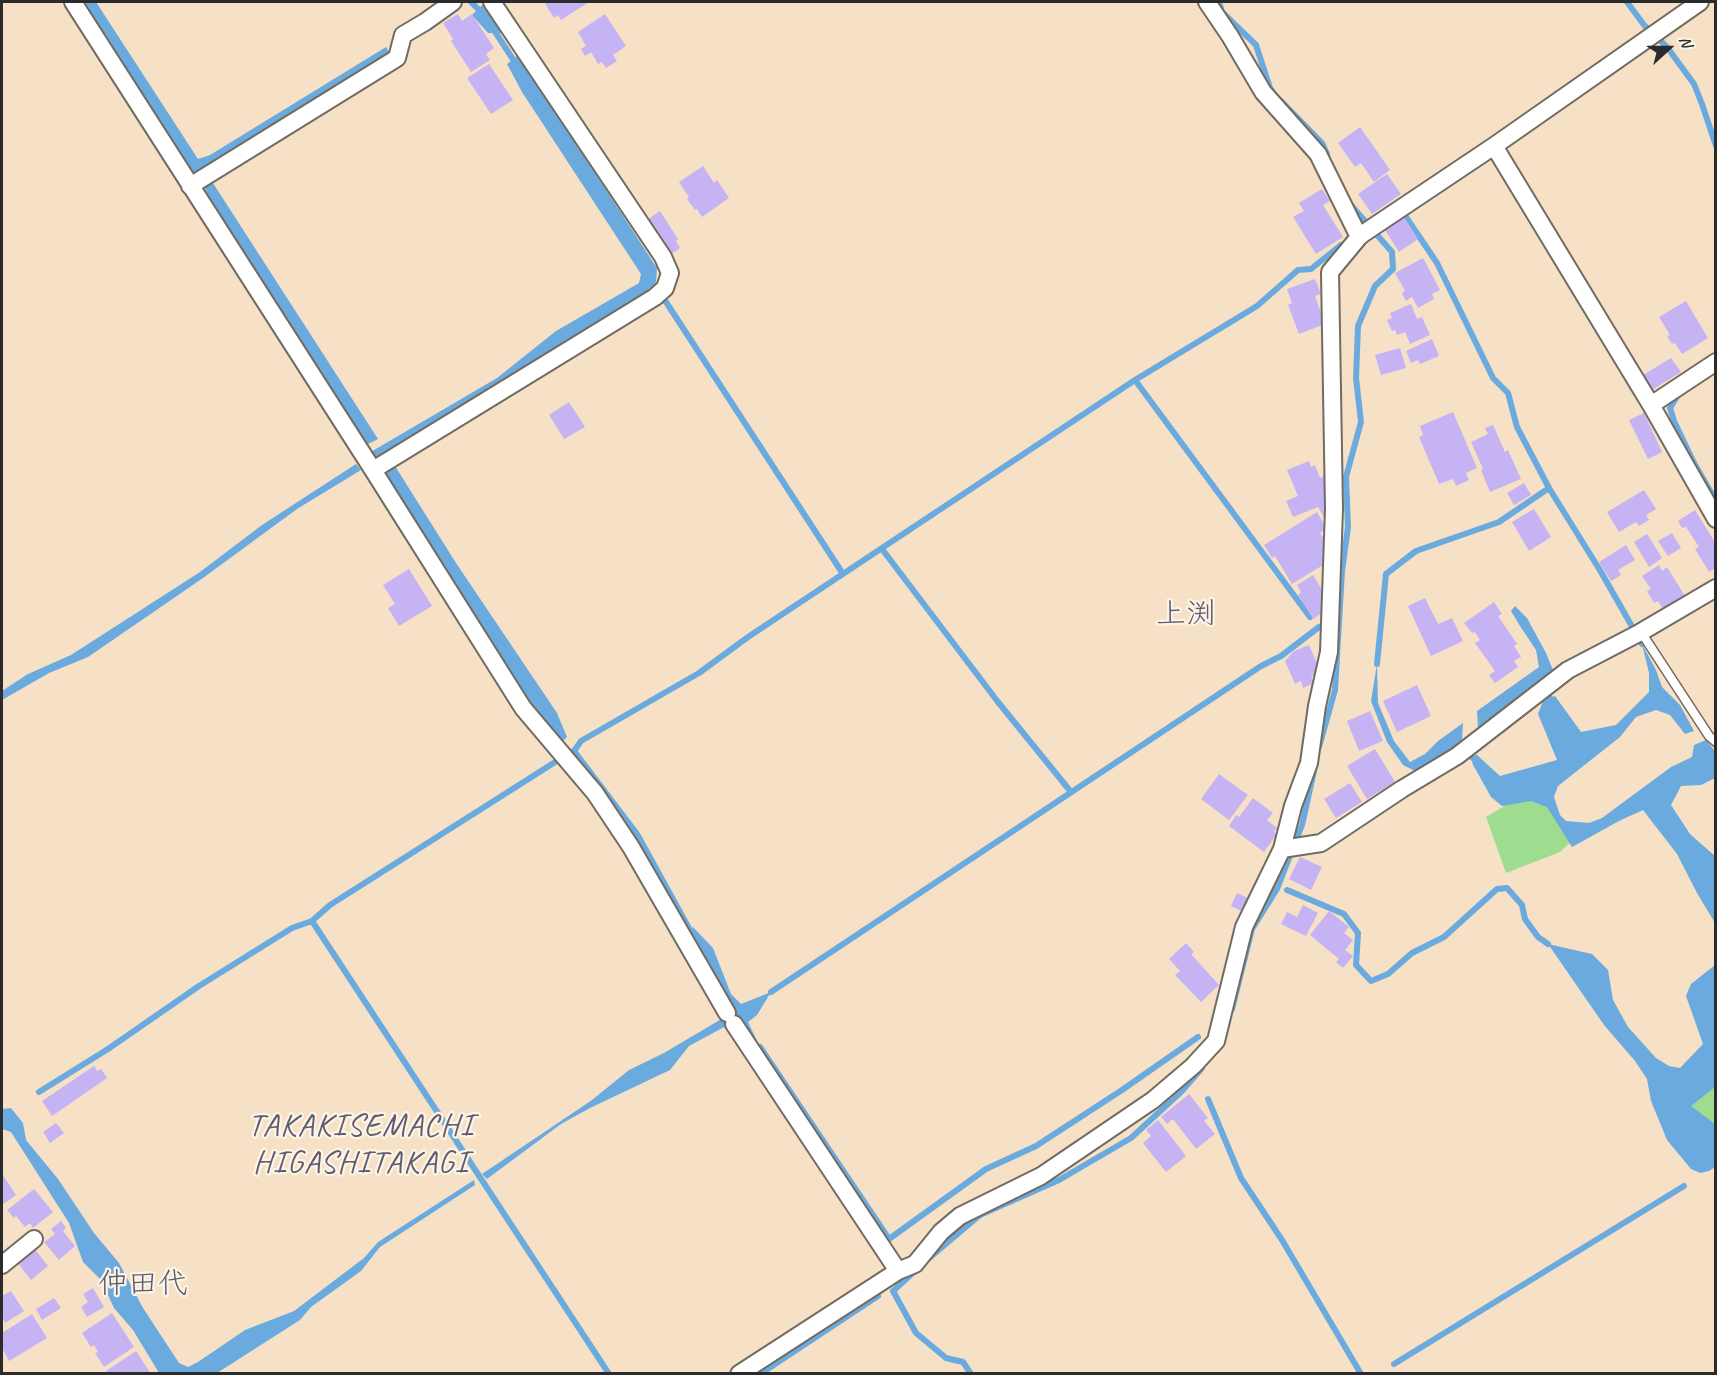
<!DOCTYPE html>
<html>
<head>
<meta charset="utf-8">
<style>
	body { margin:0 }
	#map { position:relative; width:1717px; height:1375px; overflow:hidden; background:#f6e1c6; font-family:Caveat,sans-serif }
	canvas { display:block }
	.frame { position:absolute; inset:0; border:3px solid #2b2b2b; pointer-events:none }
	.north { position:absolute; left:1639px; top:18px; width:60px; height:60px; -webkit-text-stroke:4px #fcf5e5; paint-order:stroke; rotate:69deg; font-size:16px; font-weight:700; line-height:24px; text-align:center; color:#2b2b2b }
	.north::after { content:''; display:block; margin:auto; width:21px; height:27px; background:#2b2b2b; clip-path:polygon(50% 0,100% 100%,50% 72%,0 100%) }
</style>
</head>
<body>
<div id="map">
<canvas width="1717" height="1375"></canvas>
<div class="frame"></div>
<div class="north">N</div>
</div>
<script>
const ctx = document.querySelector('canvas').getContext('2d');
ctx.lineJoin = 'round';
function fillPath(path, color) { ctx.fillStyle = color; ctx.fill(path, 'evenodd'); }
const shape = rows => new Path2D(rows.map(r => 'M' + r).join(''));
function trace(path, color, width, dash) { ctx.strokeStyle = color; ctx.lineWidth = width; ctx.lineCap = dash ? 'butt' : 'round'; ctx.setLineDash(dash || []); ctx.stroke(path); }
function label(font, color, halo, rows, align = 'center') {
  ctx.font = font + ' Caveat,"Klee One",sans-serif'; ctx.lineWidth = 4.5; ctx.setLineDash([]); ctx.textBaseline = 'middle'; ctx.strokeStyle = halo; ctx.fillStyle = color; for (const [text, x, y, turn = 0] of rows) {
    ctx.save(); ctx.translate(x, y); ctx.rotate((+turn || 0) * Math.PI / 180); ctx.textAlign = isNaN(turn) ? turn : align; if (halo) ctx.strokeText(text, 0, 0); ctx.fillText(text, 0, 0); ctx.restore();
  }
}
fillPath(shape([
	[1536,787,1574,839,1560,852,1506,873,1486,817],
	[1715,1063,1715,1143,1668,1099]
]), '#9edc90');
fillPath(shape([
	[83,2,96,2,198,159,210,155,386,47,391,55,221,161,193,173],
	[482,5,503,33,488,33,472,15],
	[518,55,657,268,656,282,636,301,374,460,369,453,497,378,556,331,639,283,641,274,522,92,507,64],
	[211,180,378,439,366,445,209,200,204,184],
	[356,464,361,470,297,509,203,578,88,657,49,673,2,700,2,691,28,674,71,655,200,572,262,525],
	[395,466,456,563,557,713,567,737,562,742,527,702,382,474],
	[1515,606,1527,618,1546,653,1553,670,1478,729,1477,711,1539,667,1536,650,1520,626,1511,611],
	[1642,644,1656,670,1662,687,1680,705,1694,731,1685,734,1670,715,1656,710,1636,717,1620,737,1558,786,1554,797,1560,815,1566,821,1589,823,1602,818,1671,767,1692,757,1694,745,1706,740,1715,751,1715,778,1701,785,1681,786,1671,805,1690,834,1715,856,1715,923,1697,893,1677,854,1643,810,1619,821,1572,847,1547,807,1531,801,1502,806,1491,797,1472,763,1476,754,1500,776,1557,760,1538,714,1543,701,1555,696,1581,732,1616,725,1649,692,1649,673],
	[1377,664,1378,703,1394,741,1410,762,1425,754,1438,741,1463,723,1462,740,1447,753,1415,771,1403,765,1387,742,1371,701],
	[693,927,713,948,731,994,741,1004,771,992,757,1015,748,1022,760,1047,750,1039,689,936],
	[1548,944,1592,954,1608,970,1613,1000,1628,1027,1656,1058,1669,1066,1680,1068,1703,1044,1686,996,1691,984,1715,965,1715,1087,1691,1106,1715,1124,1715,1167,1709,1171,1700,1173,1691,1169,1667,1140,1651,1101,1647,1079,1635,1061,1604,1025],
	[723,1018,728,1025,689,1046,670,1070,590,1108,561,1124,487,1179,482,1174,592,1100,629,1070,664,1053],
	[11,1108,23,1123,26,1140,58,1179,94,1233,119,1263,143,1308,179,1363,188,1367,198,1362,245,1330,294,1311,364,1258,378,1242,474,1180,475,1185,380,1247,361,1271,311,1307,300,1320,217,1373,159,1373,133,1330,114,1308,101,1280,83,1262,69,1223,11,1132,2,1129,2,1109]
]), '#6baade');
trace(shape([
	[471,2,483,14],
	[1219,2,1222,12,1256,45,1270,88,1272,91],
	[1627,2,1644,25,1667,47,1694,84,1702,104,1716,146],
	[492,27,516,64],
	[1281,101,1322,143,1327,154],
	[1406,217,1437,263,1493,378,1508,393,1517,427,1549,488,1601,572,1642,644],
	[653,286,666,302,843,574],
	[1135,380,1310,617],
	[1678,395,1670,408,1674,421,1694,463,1716,501],
	[882,549,998,702,1071,792],
	[1377,664,1386,574,1416,551,1499,522,1549,488],
	[1540,681,1550,698],
	[1457,744,1474,759],
	[1319,747,1335,690,1342,571,1348,527,1346,477,1361,422,1356,378,1358,326,1375,286,1393,269,1392,252,1350,204],
	[574,751,581,741,699,673,748,637,1135,380,1257,306,1298,270,1311,269,1341,245],
	[572,752,574,751,637,834,691,932],
	[1287,890,1344,914,1358,933,1356,965,1371,981,1388,974,1412,953,1444,937,1497,889,1507,888,1522,905,1525,919,1538,937,1548,944],
	[312,921,609,1374],
	[771,992,1261,666,1281,656,1319,627],
	[1232,1009,1252,929,1277,889,1302,825,1314,771],
	[760,1047,889,1239,986,1169,1036,1146,1122,1090,1198,1037],
	[39,1092,108,1049,199,986,292,928,312,921,330,905,563,757],
	[1208,1099,1241,1178,1282,1240,1361,1374],
	[928,1259,980,1215,1059,1180,1131,1138,1181,1092,1202,1068],
	[916,1270,893,1291,916,1333,946,1358,963,1362,971,1374],
	[1394,1364,1684,1186],
	[760,1374,878,1296]
]), '#6baade', 6);
fillPath(shape([
	[544,2,589,2,561,20,558,15,554,18],
	[458,14,462,21,472,14,494,48,486,54,490,60,471,72,451,41,453,39,443,23],
	[605,14,626,46,613,55,617,61,606,68,602,62,598,64,591,52,585,56,581,49,586,46,578,32],
	[489,64,513,100,491,114,467,78],
	[1360,127,1390,170,1374,182,1361,163,1355,167,1338,143],
	[703,166,714,183,717,180,729,198,702,217,697,209,695,210,687,199,689,197,679,182],
	[1387,174,1401,194,1372,214,1358,194],
	[1322,189,1330,201,1323,205,1343,237,1316,254,1293,217,1304,211,1299,203],
	[660,211,678,239,676,241,680,248,667,257,644,222],
	[1404,217,1418,239,1399,252,1385,230],
	[1423,258,1440,290,1432,294,1434,299,1418,308,1412,297,1406,301,1402,293,1405,291,1395,273],
	[1315,279,1321,294,1315,296,1325,324,1299,334,1288,305,1292,303,1287,289],
	[1686,301,1708,338,1682,354,1675,343,1672,344,1667,336,1670,335,1659,317],
	[1411,304,1417,319,1422,317,1430,335,1410,344,1405,332,1397,335,1395,330,1392,331,1387,320,1392,318,1390,313],
	[1432,339,1439,356,1420,364,1418,360,1411,363,1406,351],
	[1400,348,1406,368,1381,375,1375,355],
	[1671,358,1681,372,1652,390,1643,375],
	[569,402,585,427,564,439,549,415],
	[1453,412,1477,468,1466,473,1469,480,1456,486,1453,479,1439,484,1419,437,1423,435,1420,426],
	[1644,413,1662,452,1648,459,1629,420],
	[1493,425,1505,452,1508,450,1521,479,1490,492,1481,470,1483,469,1471,442,1488,434,1485,428],
	[1309,461,1311,467,1315,465,1320,478,1326,475,1327,522,1318,507,1293,517,1286,501,1298,496,1287,470],
	[1524,483,1531,495,1514,505,1507,493],
	[1644,490,1656,509,1646,515,1649,520,1639,526,1636,522,1619,532,1607,512],
	[1534,509,1551,537,1529,551,1512,522],
	[1695,510,1716,544,1716,572,1714,569,1709,572,1695,549,1699,547,1686,527,1682,528,1678,521],
	[1317,512,1327,529,1320,533,1330,548,1322,553,1328,562,1292,584,1275,556,1272,558,1264,545],
	[1672,533,1681,548,1668,556,1658,541],
	[1647,534,1662,558,1649,567,1634,542],
	[1626,545,1635,560,1618,570,1621,575,1611,581,1599,562],
	[1659,565,1662,571,1667,567,1685,596,1663,609,1658,601,1654,603,1647,591,1651,589,1642,576],
	[409,569,432,606,399,626,388,608,395,604,383,585],
	[1313,575,1324,593,1324,612,1313,619,1298,595,1301,592,1297,585],
	[1425,598,1438,624,1452,618,1463,641,1431,656,1408,606],
	[1494,602,1502,614,1498,616,1517,644,1514,646,1521,657,1514,661,1518,667,1495,683,1489,675,1495,671,1475,643,1480,640,1475,632,1472,633,1464,623],
	[1309,645,1321,672,1311,677,1314,683,1303,688,1301,681,1295,684,1285,661,1294,651],
	[1417,685,1431,716,1397,732,1383,701],
	[1370,711,1383,741,1359,751,1347,721],
	[1375,749,1395,782,1367,799,1347,766],
	[1219,774,1248,795,1229,820,1201,799],
	[1350,783,1362,802,1336,818,1324,799],
	[1253,798,1273,813,1267,820,1277,828,1274,832,1277,834,1264,852,1229,826,1236,815,1239,817],
	[1300,857,1322,867,1311,890,1289,879],
	[1237,893,1248,898,1241,911,1231,906],
	[1303,905,1318,913,1306,936,1281,924,1287,912,1297,917],
	[1329,911,1349,927,1344,933,1353,940,1345,950,1353,956,1343,968,1336,962,1339,959,1310,935],
	[1186,943,1194,952,1191,954,1219,985,1201,1002,1175,975,1180,971,1169,959],
	[94,1066,97,1071,101,1069,107,1078,52,1116,42,1101],
	[1189,1094,1208,1118,1204,1121,1215,1134,1196,1149,1173,1119,1167,1124,1161,1117],
	[1158,1120,1186,1156,1166,1172,1143,1143,1151,1136,1146,1130],
	[56,1123,64,1133,50,1143,43,1132],
	[2,1174,16,1195,2,1205],
	[34,1189,53,1212,33,1228,30,1223,25,1227,16,1216,14,1218,7,1210],
	[61,1221,66,1228,63,1231,75,1246,59,1260,44,1242,55,1234,51,1229],
	[34,1248,48,1266,31,1280,17,1262],
	[93,1288,104,1307,87,1317,81,1307,88,1302,83,1294],
	[11,1291,24,1311,5,1323,2,1316,2,1296],
	[54,1298,61,1308,42,1320,36,1309],
	[112,1313,134,1347,104,1367,95,1353,98,1352,94,1345,91,1347,82,1333],
	[32,1314,47,1338,9,1361,2,1348,2,1333],
	[136,1351,151,1374,108,1374,106,1371]
]), '#c5b3f4');
const service = shape([
	[1641,632,1709,736,1716,742]
]);
const minor = shape([
	[73,2,373,470,523,708,595,793,631,847,727,1013],
	[1207,2,1230,36,1263,92,1318,154,1359,237],
	[1494,146,1651,405],
	[190,186,397,58,403,35,425,22,453,2],
	[1716,362,1651,405,1716,519],
	[373,470,655,297,665,288,670,273,663,257,492,2],
	[1282,849,1321,843,1402,789,1457,756,1568,670,1641,632,1716,588],
	[734,1024,898,1271],
	[2,1265,34,1239],
	[739,1374,898,1271,915,1264,941,1232,960,1216,1041,1176,1153,1100,1193,1066,1216,1041,1244,927,1282,849,1293,806,1309,763,1317,706,1329,652,1334,509,1330,272,1359,237,1364,233,1494,146,1700,2]
]);
trace(service, '#726b61', 11);
trace(minor, '#726b61', 20);
trace(service, '#fff', 8);
trace(minor, '#fff', 16);
label('30px', '#615b71', '#fcf5e5', [
	["上渕",1186,615],
	["仲田代",143,1285]
]);
ctx.letterSpacing = '1.5px';
label('32px', '#615b71', '#fcf5e5', [
	["TAKAKISEMACHI",361,1127],
	["HIGASHITAKAGI",361,1164]
]);
ctx.letterSpacing = '0px';
</script>
</body>
</html>
